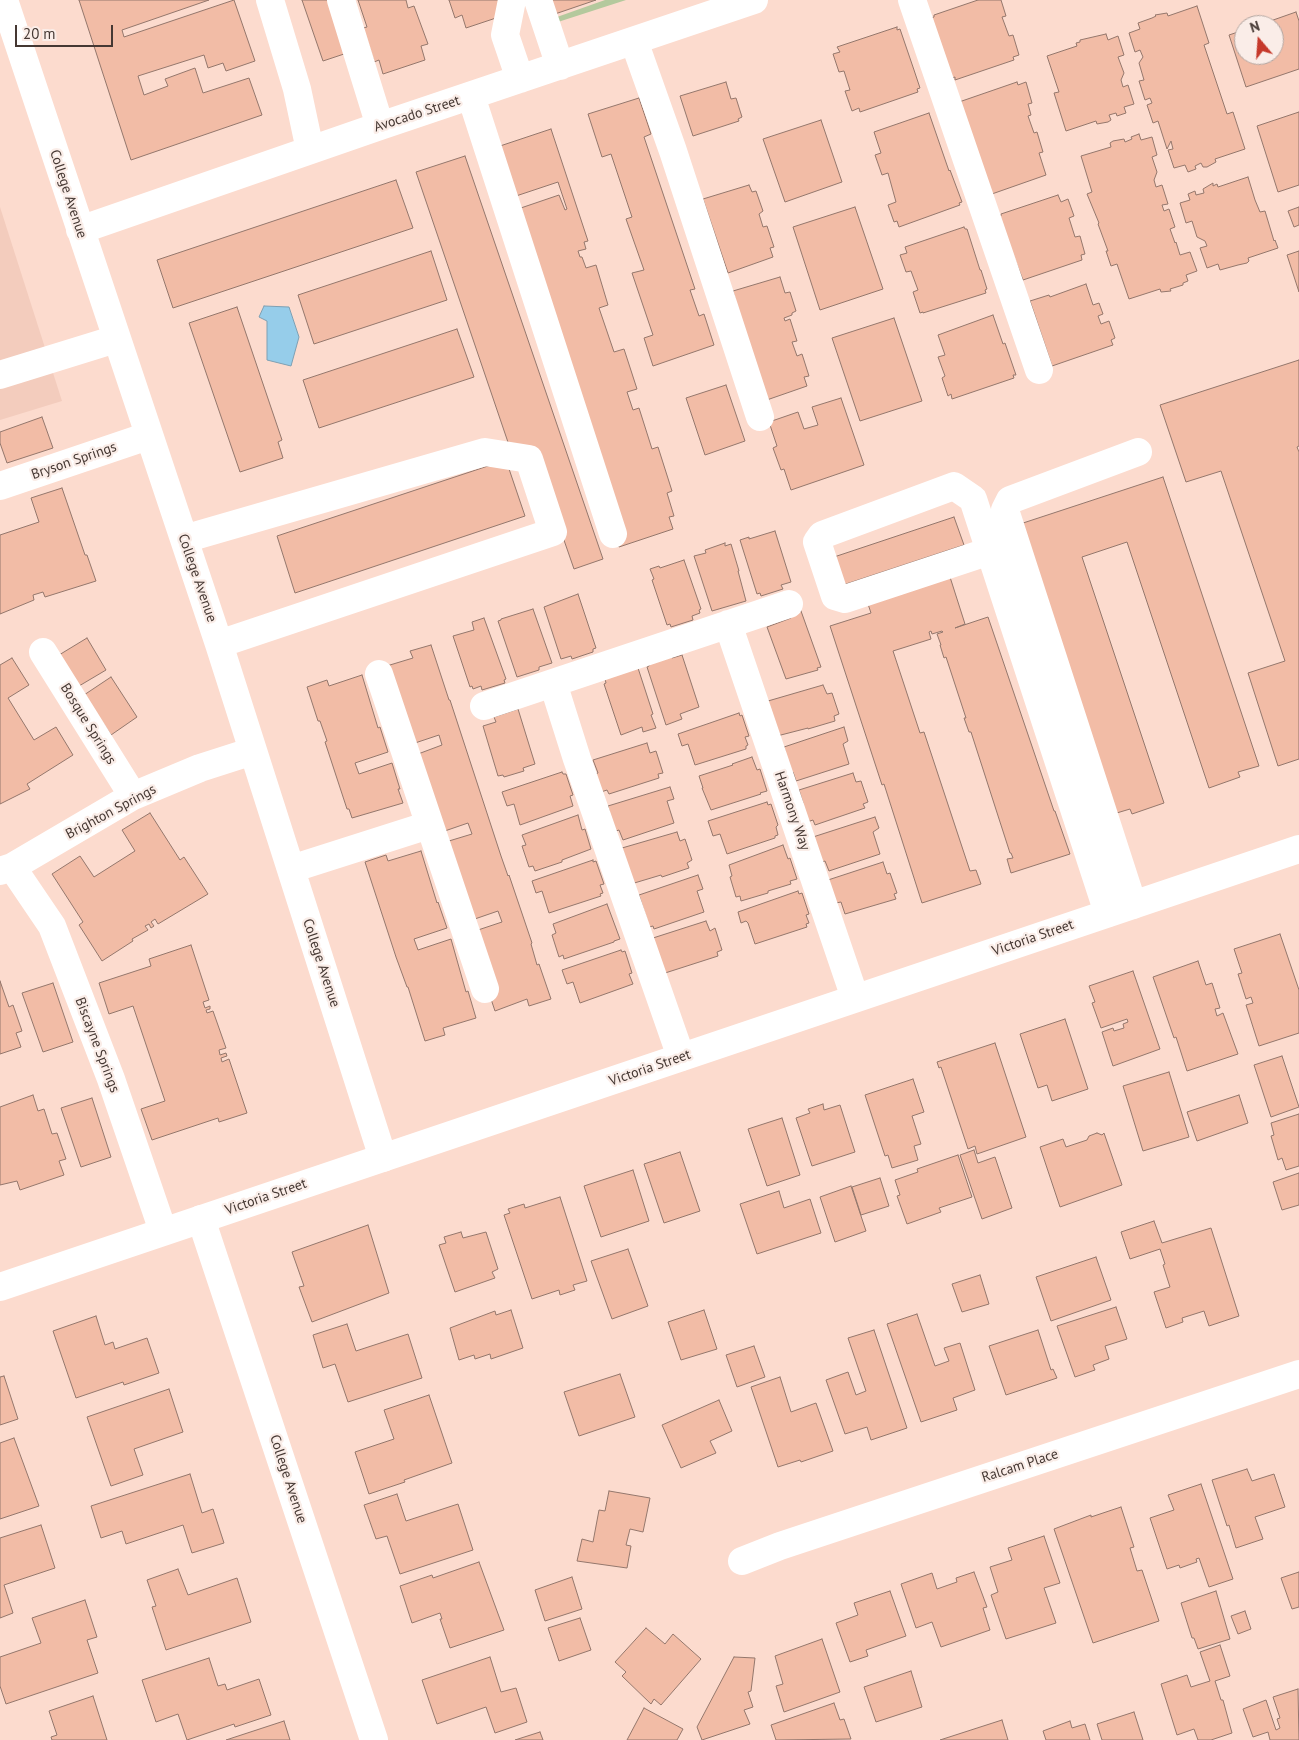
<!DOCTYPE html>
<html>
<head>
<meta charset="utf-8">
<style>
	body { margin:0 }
	#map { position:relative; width:1299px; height:1740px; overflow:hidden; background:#fcdbce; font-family:"PT Sans",sans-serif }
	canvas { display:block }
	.north { position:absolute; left:1234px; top:15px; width:50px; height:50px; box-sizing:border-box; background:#faede8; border:1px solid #b2a5a0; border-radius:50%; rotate:342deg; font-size:14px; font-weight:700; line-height:20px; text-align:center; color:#453833 }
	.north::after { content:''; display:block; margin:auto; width:18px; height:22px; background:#c6392b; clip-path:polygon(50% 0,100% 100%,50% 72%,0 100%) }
	.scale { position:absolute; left:15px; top:25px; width:98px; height:22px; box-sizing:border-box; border:2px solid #453833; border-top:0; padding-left:6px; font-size:15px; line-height:18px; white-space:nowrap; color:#453833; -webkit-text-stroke:4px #faede8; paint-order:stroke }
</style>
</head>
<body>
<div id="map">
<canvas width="1299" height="1740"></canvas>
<div class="north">N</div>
<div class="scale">20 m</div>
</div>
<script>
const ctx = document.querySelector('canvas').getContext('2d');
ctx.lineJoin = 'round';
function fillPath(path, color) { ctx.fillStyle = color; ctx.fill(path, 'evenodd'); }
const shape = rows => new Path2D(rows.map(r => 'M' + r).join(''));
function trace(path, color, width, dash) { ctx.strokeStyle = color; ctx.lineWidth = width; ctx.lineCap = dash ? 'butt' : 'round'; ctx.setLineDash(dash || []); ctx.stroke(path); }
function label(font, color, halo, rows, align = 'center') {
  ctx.font = font + ' "PT Sans",sans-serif'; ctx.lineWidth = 4.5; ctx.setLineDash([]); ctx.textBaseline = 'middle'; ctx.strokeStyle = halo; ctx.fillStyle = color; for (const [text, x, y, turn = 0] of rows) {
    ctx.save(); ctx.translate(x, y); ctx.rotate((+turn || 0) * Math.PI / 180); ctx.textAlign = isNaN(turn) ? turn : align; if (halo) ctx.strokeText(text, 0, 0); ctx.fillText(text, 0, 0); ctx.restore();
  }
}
fillPath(shape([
	[0,207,62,401,0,420]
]), '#f3ccbd');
fillPath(shape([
	[605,0,626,0,558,22,557,17]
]), '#b4c99d');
const water = shape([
	[264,306,289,307,299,337,291,366,267,360,267,321,259,317,264,306]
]);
fillPath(water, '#96cdea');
trace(water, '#7ea0b3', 1);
const building = shape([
	[79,0,209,0,122,30,124,37,234,0,255,61,226,71,223,63,208,68,204,55,138,76,144,95,168,86,165,79,195,68,203,93,249,78,262,115,131,160,79,0],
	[302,0,332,0,350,52,323,61,302,0],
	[358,0,406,0,408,8,414,6,428,44,421,46,425,60,383,74,379,60,374,62,363,28,367,27,358,0],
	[449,0,509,0,508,14,466,28,462,15,455,18,449,0],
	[546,0,596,0,552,15,546,0],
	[978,0,1001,0,1006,16,1002,17,1009,36,1013,35,1019,55,1013,57,1014,60,955,80,955,77,952,78,931,18,934,17,934,15,978,0],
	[1197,6,1209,43,1204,45,1227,114,1233,112,1245,149,1215,159,1216,162,1207,167,1203,167,1201,163,1195,166,1196,169,1188,172,1185,165,1174,168,1168,150,1173,149,1171,141,1167,149,1158,121,1153,123,1147,105,1152,103,1150,98,1145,100,1139,81,1144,80,1139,63,1143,57,1140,50,1135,52,1129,33,1140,29,1138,23,1152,18,1156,16,1155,15,1167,13,1168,16,1197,6],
	[1296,12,1299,21,1299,69,1246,87,1229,35,1244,30,1244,55,1274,55,1274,25,1259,25,1296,12],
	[897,27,897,30,900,29,914,70,920,88,917,89,918,92,860,112,859,108,852,111,845,91,850,90,844,71,839,72,833,54,840,52,837,47,897,27],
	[1106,34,1108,40,1118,36,1124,55,1118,57,1124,73,1121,80,1123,87,1128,85,1134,104,1124,107,1126,113,1117,116,1116,113,1109,115,1111,120,1108,122,1097,124,1096,121,1066,131,1054,93,1059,92,1047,56,1077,46,1076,43,1080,42,1080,40,1106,34],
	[726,82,731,99,736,98,742,117,738,119,739,121,693,136,680,96,726,82],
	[1017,82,1018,85,1026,82,1032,103,1028,104,1031,115,1028,116,1034,133,1037,132,1043,152,1039,153,1046,175,989,195,959,102,1017,82],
	[639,98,651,134,644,137,695,289,690,290,699,316,704,314,714,345,653,366,644,338,653,335,632,273,644,270,626,219,632,217,611,154,602,157,588,114,639,98],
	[1299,112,1299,185,1278,192,1257,126,1299,112],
	[929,113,949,171,950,170,962,202,959,203,960,205,899,227,897,221,894,222,888,205,896,202,888,173,882,175,875,155,881,153,874,132,929,113],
	[821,120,842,182,785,202,763,139,821,120],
	[551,129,588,241,584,242,586,249,578,251,580,257,582,257,586,268,596,265,608,305,599,308,614,352,624,349,637,389,627,392,633,410,639,408,652,449,658,447,672,491,667,493,674,516,669,517,673,529,619,547,512,211,559,195,565,210,567,209,558,182,513,197,494,148,551,129],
	[1139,134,1141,140,1152,137,1157,155,1152,157,1157,172,1154,180,1156,187,1162,185,1168,204,1162,205,1164,211,1169,209,1175,227,1170,229,1175,243,1176,242,1180,255,1190,252,1197,271,1186,275,1188,281,1183,283,1183,285,1170,289,1171,291,1161,292,1160,289,1129,299,1117,264,1111,266,1106,251,1108,251,1098,224,1099,223,1087,194,1092,192,1081,156,1111,147,1110,143,1113,141,1124,139,1125,142,1132,139,1131,137,1139,134],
	[465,156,603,559,574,569,532,448,512,454,416,172,465,156],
	[1248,177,1255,200,1260,212,1265,211,1274,241,1275,240,1278,248,1248,258,1249,261,1247,263,1238,265,1220,270,1218,264,1207,268,1200,248,1207,246,1205,241,1197,237,1192,221,1186,223,1180,203,1190,200,1188,194,1195,191,1196,195,1204,193,1203,189,1213,183,1213,186,1217,184,1218,187,1248,177],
	[396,180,413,228,173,308,157,260,396,180],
	[749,185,752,192,756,191,763,211,759,214,763,227,767,226,774,247,770,248,773,257,728,273,703,199,749,185],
	[1058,195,1061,202,1068,199,1074,216,1069,218,1075,237,1080,236,1085,254,1081,255,1082,260,1023,280,998,217,1001,216,1001,214,1058,195],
	[855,207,883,289,820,310,793,227,855,207],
	[1299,207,1299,225,1294,227,1288,211,1299,207],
	[964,227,965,229,967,229,980,270,981,270,987,289,985,290,986,293,923,313,923,312,920,313,913,292,918,290,911,271,906,272,900,255,907,253,905,247,964,227],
	[431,251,447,300,314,344,298,295,431,251],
	[1299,251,1299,292,1287,255,1299,251],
	[780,277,785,293,790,292,796,311,792,313,792,315,784,318,785,321,790,319,797,341,792,342,797,356,802,354,809,376,804,377,807,386,761,402,733,291,780,277],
	[1086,284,1093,305,1099,303,1103,314,1098,316,1101,324,1109,321,1115,338,1111,340,1113,345,1052,366,1030,301,1049,295,1050,297,1086,284],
	[237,307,282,440,278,442,283,458,240,472,189,323,237,307],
	[993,315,1003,344,1005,343,1016,375,1013,375,1014,378,952,399,951,394,948,396,942,378,945,376,938,357,945,355,938,335,993,315],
	[894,318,922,401,860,421,832,338,894,318],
	[457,329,474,377,319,428,303,380,457,329],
	[1299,360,1299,446,1297,447,1299,452,1299,759,1278,766,1248,673,1285,661,1221,471,1186,482,1160,405,1299,360],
	[726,385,745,441,705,455,686,398,726,385],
	[841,398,864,465,791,490,784,469,781,470,773,448,777,446,769,422,798,412,804,429,818,425,812,407,841,398],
	[42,417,53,448,7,463,0,443,0,432,42,417],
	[506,460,525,516,295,593,277,536,506,460],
	[1163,477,1259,766,1238,772,1240,777,1209,788,1127,542,1082,557,1164,803,1132,814,1130,809,1110,815,1014,526,1163,477],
	[62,488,85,555,87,555,96,581,45,597,43,592,33,595,34,600,0,614,0,535,39,522,31,498,62,488],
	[954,517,964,545,840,586,831,558,954,517],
	[775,531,791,582,781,585,783,589,761,596,760,593,757,594,740,540,749,537,749,539,775,531],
	[725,543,725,546,731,544,739,571,738,571,746,601,712,611,694,556,706,553,705,550,725,543],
	[684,560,701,609,699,610,700,613,692,616,693,620,671,627,670,624,667,625,652,580,654,579,650,569,659,566,660,568,684,560],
	[950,577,965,624,955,628,988,617,1054,811,1055,811,1070,854,1011,873,1007,859,1013,858,1011,853,1010,853,971,732,969,732,964,718,966,718,946,657,944,658,940,645,941,645,937,634,943,632,942,631,932,634,931,631,929,632,931,639,893,651,920,733,924,732,970,871,976,870,981,884,922,903,884,784,882,785,830,626,871,613,868,604,950,577],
	[578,594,596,648,593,649,593,652,572,659,571,656,561,659,544,607,578,594],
	[533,609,552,663,539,667,539,670,517,677,498,621,501,620,501,619,533,609],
	[801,611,821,667,817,668,818,670,786,679,767,627,791,618,790,614,801,611],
	[484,618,506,679,504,680,505,683,482,690,481,686,473,689,472,686,470,687,453,636,474,630,472,622,484,618],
	[87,638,106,670,79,686,59,655,87,638],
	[431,645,449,700,450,700,501,856,508,876,509,875,532,943,531,944,537,965,539,964,551,999,529,1006,527,999,495,1011,469,933,502,922,498,911,466,922,439,844,472,834,468,823,436,834,410,757,442,745,439,735,406,746,380,668,413,658,410,651,431,645],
	[682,655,699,707,680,714,682,719,666,725,647,667,649,666,649,664,671,656,672,658,682,655],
	[12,658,29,685,8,698,34,740,56,727,73,755,27,784,30,789,0,804,0,665,12,658],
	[638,668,653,714,651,715,656,728,643,732,642,727,621,735,604,684,606,683,605,679,638,668],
	[362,675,378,728,380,727,388,752,355,763,359,774,392,763,400,789,398,789,403,803,352,818,349,809,347,809,325,742,327,741,320,721,318,721,307,687,327,680,329,686,362,675],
	[111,677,137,717,111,735,84,695,111,677],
	[823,685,827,694,832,693,839,714,834,716,835,721,808,729,808,728,777,736,768,701,823,685],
	[518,709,535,764,523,768,524,771,504,777,503,775,498,776,483,726,496,722,494,717,518,709],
	[739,713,740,716,742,715,749,736,745,737,748,745,746,746,746,749,695,765,688,744,682,746,678,734,739,713],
	[844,727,848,741,843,744,849,764,796,781,793,772,790,773,784,747,844,727],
	[647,743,650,753,656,751,663,773,658,774,659,778,609,794,607,790,601,792,595,774,598,773,593,760,647,743],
	[752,757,757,770,760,769,767,791,760,793,761,794,711,810,702,788,703,788,699,776,733,765,732,764,752,757],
	[562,772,563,774,566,774,573,795,570,796,573,806,520,825,514,804,507,806,502,792,562,772],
	[853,773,856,782,861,781,868,802,863,804,865,808,815,825,813,820,807,822,801,804,803,803,799,790,853,773],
	[670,787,674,799,667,801,674,823,623,840,619,830,613,832,608,806,670,787],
	[767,802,768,805,771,804,778,825,776,827,778,835,775,836,775,838,727,854,720,834,713,836,708,821,767,802],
	[150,813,180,860,184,857,208,894,158,924,155,919,151,922,154,926,151,928,149,924,145,926,148,930,132,939,133,941,102,961,79,925,83,922,52,874,80,856,94,877,135,851,122,830,150,813],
	[578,815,582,830,585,829,591,849,562,860,562,862,535,871,533,866,529,867,522,846,526,845,522,835,578,815],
	[875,817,879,828,873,832,880,854,829,871,825,861,819,863,813,837,875,817],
	[677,832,680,841,685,839,692,860,687,863,689,868,662,877,661,875,631,884,622,848,677,832],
	[783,845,788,859,790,858,797,879,790,881,791,884,768,891,768,893,741,901,740,896,736,897,730,877,732,876,729,865,783,845],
	[421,851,437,903,438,902,447,928,414,939,418,950,451,939,466,992,468,991,476,1018,443,1028,445,1035,425,1041,408,987,407,987,396,957,365,862,386,855,388,861,421,851],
	[593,860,593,862,596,861,604,884,600,885,603,893,600,894,601,896,549,913,542,891,536,893,532,881,593,860],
	[883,862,887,874,890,873,897,893,894,894,896,899,845,914,841,902,836,903,828,880,883,862],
	[698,875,703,889,697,891,704,912,654,929,653,926,649,927,639,895,698,875],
	[798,891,799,894,802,893,809,914,806,915,809,923,806,924,807,927,755,944,748,923,746,921,741,923,738,912,798,891],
	[607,904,620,939,614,941,614,942,564,959,563,955,559,957,552,935,556,933,553,924,607,904],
	[706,921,710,931,715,928,722,950,717,952,718,956,662,974,653,938,706,921],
	[1280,934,1299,990,1299,1033,1259,1046,1246,1005,1253,1003,1251,997,1246,999,1238,974,1242,973,1234,949,1280,934],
	[191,945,209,1000,203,1002,205,1008,210,1006,210,1009,206,1010,207,1013,213,1011,226,1048,219,1050,220,1055,226,1053,227,1056,221,1058,222,1062,229,1059,247,1113,219,1122,218,1118,152,1140,141,1109,165,1101,133,1006,109,1014,99,983,151,966,149,959,191,945],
	[621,950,622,952,625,951,632,973,629,974,633,984,580,1003,573,982,567,984,562,970,621,950],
	[1198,961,1206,985,1212,983,1220,1008,1215,1009,1217,1016,1223,1013,1238,1054,1187,1071,1176,1037,1174,1038,1153,977,1198,961],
	[1133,971,1160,1049,1113,1066,1102,1032,1113,1028,1114,1031,1124,1028,1123,1024,1128,1022,1127,1019,1101,1028,1092,1003,1095,1002,1089,986,1133,971],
	[0,981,9,1007,13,1005,22,1031,16,1033,21,1047,0,1054,0,981],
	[53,983,73,1042,43,1052,22,993,53,983],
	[1065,1019,1088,1089,1052,1101,1047,1085,1038,1088,1020,1034,1065,1019],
	[995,1043,1026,1137,977,1154,975,1146,968,1149,941,1067,939,1068,937,1062,995,1043],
	[1282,1056,1299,1107,1271,1117,1254,1065,1282,1056],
	[1169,1072,1189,1137,1143,1151,1123,1086,1169,1072],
	[913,1079,924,1112,912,1116,921,1144,914,1146,918,1160,892,1168,888,1155,885,1156,865,1095,913,1079],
	[33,1095,38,1111,44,1109,52,1134,57,1133,66,1159,59,1161,64,1175,20,1190,17,1181,0,1185,0,1107,33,1095],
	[1239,1095,1248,1123,1197,1141,1187,1112,1239,1095],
	[92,1098,111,1157,81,1167,61,1108,92,1098],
	[823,1104,824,1110,840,1105,855,1152,812,1166,796,1118,810,1113,808,1109,823,1104],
	[1299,1114,1299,1166,1286,1170,1282,1158,1278,1160,1271,1136,1274,1135,1271,1123,1299,1114],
	[782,1118,800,1175,767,1186,748,1129,782,1118],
	[1097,1133,1102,1135,1104,1133,1122,1185,1060,1207,1040,1147,1063,1139,1066,1147,1087,1140,1089,1136,1097,1133],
	[974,1150,978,1163,995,1157,1012,1208,982,1219,960,1155,974,1150],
	[680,1152,700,1211,664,1223,644,1164,680,1152],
	[958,1155,972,1197,939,1208,941,1212,907,1224,897,1196,900,1195,895,1180,918,1172,917,1169,958,1155],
	[633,1170,649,1221,601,1237,584,1186,633,1170],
	[1299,1173,1299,1205,1282,1210,1273,1182,1299,1173],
	[880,1178,889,1206,861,1215,852,1187,880,1178],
	[851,1186,866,1231,835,1242,820,1197,851,1186],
	[779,1191,784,1208,810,1199,821,1233,757,1254,740,1204,779,1191],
	[560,1197,587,1281,573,1285,575,1290,560,1295,559,1290,532,1299,504,1215,510,1213,508,1209,524,1204,525,1208,560,1197],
	[1154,1221,1162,1243,1211,1228,1239,1316,1209,1326,1204,1311,1182,1318,1183,1322,1166,1328,1154,1292,1170,1287,1163,1265,1165,1264,1160,1249,1130,1259,1121,1232,1154,1221],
	[368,1225,389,1293,312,1322,299,1287,304,1286,292,1252,368,1225],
	[461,1232,463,1238,486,1232,498,1269,492,1272,495,1278,455,1292,439,1245,446,1243,444,1237,461,1232],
	[628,1249,648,1306,612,1319,591,1261,628,1249],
	[1096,1257,1111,1300,1051,1321,1036,1277,1096,1257],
	[980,1275,989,1304,962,1312,952,1284,980,1275],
	[1116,1307,1127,1339,1105,1346,1109,1359,1093,1365,1095,1370,1075,1377,1057,1326,1116,1307],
	[511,1310,523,1348,491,1359,490,1354,475,1359,474,1355,459,1360,450,1328,495,1311,496,1315,511,1310],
	[704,1310,717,1349,681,1360,668,1322,704,1310],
	[917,1314,935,1366,949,1361,944,1348,960,1343,975,1390,953,1398,957,1410,921,1422,887,1324,917,1314],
	[96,1316,105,1345,113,1342,115,1349,147,1338,159,1373,124,1385,123,1382,76,1398,53,1331,96,1316],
	[347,1324,356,1351,408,1334,422,1378,348,1402,335,1364,323,1368,313,1335,347,1324],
	[874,1330,907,1428,871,1440,867,1427,845,1434,826,1380,848,1372,856,1395,866,1391,848,1338,874,1330],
	[1038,1330,1051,1370,1053,1369,1057,1378,1006,1395,989,1346,1038,1330],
	[754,1346,765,1377,737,1387,726,1355,754,1346],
	[620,1374,635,1417,579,1436,564,1392,620,1374],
	[4,1376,18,1419,0,1425,0,1377,4,1376],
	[780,1377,791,1412,816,1403,833,1451,801,1462,800,1460,778,1467,751,1387,780,1377],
	[169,1389,183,1432,134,1449,143,1475,111,1486,87,1417,169,1389],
	[429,1395,452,1463,404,1480,405,1482,369,1494,355,1452,394,1439,384,1410,429,1395],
	[719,1400,732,1431,710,1441,716,1453,681,1468,662,1425,719,1400],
	[14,1438,39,1506,0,1519,0,1443,14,1438],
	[1247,1469,1252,1481,1274,1474,1285,1507,1255,1517,1263,1539,1236,1548,1229,1525,1227,1526,1212,1480,1247,1469],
	[190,1474,202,1513,213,1509,224,1543,192,1553,183,1525,126,1544,122,1531,101,1538,91,1506,190,1474],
	[1201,1484,1233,1579,1209,1587,1199,1558,1196,1559,1197,1562,1180,1568,1179,1565,1167,1569,1150,1518,1174,1510,1168,1495,1201,1484],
	[609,1491,650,1498,643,1532,630,1529,626,1545,631,1546,627,1568,577,1561,582,1539,593,1542,599,1510,605,1511,609,1491],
	[397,1494,406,1521,458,1504,473,1550,400,1574,387,1536,376,1539,364,1505,397,1494],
	[1121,1507,1134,1547,1130,1548,1137,1571,1142,1570,1159,1621,1093,1643,1054,1529,1091,1515,1091,1517,1121,1507],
	[41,1525,55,1568,4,1585,13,1613,0,1618,0,1538,41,1525],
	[1044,1536,1060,1583,1044,1588,1056,1623,1006,1639,991,1595,998,1592,990,1567,1012,1560,1008,1548,1044,1536],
	[479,1562,504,1630,450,1648,440,1619,442,1619,440,1613,412,1623,400,1586,432,1575,433,1578,479,1562],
	[178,1569,188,1595,237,1578,251,1622,166,1650,152,1607,156,1606,147,1580,178,1569],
	[974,1572,987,1607,983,1608,990,1630,941,1647,932,1622,916,1628,901,1584,932,1573,937,1589,957,1582,956,1578,974,1572],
	[1299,1572,1299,1607,1292,1609,1281,1578,1299,1572],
	[572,1577,582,1609,545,1621,535,1590,572,1577],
	[890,1591,906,1636,866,1650,868,1656,850,1662,836,1623,858,1615,854,1603,890,1591],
	[1216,1591,1230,1639,1198,1649,1194,1638,1192,1638,1181,1603,1216,1591],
	[85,1600,97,1637,87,1640,98,1673,6,1704,0,1686,0,1657,41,1643,32,1618,85,1600],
	[1245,1611,1251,1629,1238,1634,1231,1616,1245,1611],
	[580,1618,591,1650,559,1661,548,1628,580,1618],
	[646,1628,665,1644,673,1634,701,1659,661,1705,654,1699,651,1704,622,1676,626,1672,615,1662,646,1628],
	[822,1639,840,1692,784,1712,776,1686,783,1684,775,1656,822,1639],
	[1220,1645,1230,1676,1215,1681,1221,1700,1223,1700,1232,1733,1211,1740,1198,1740,1194,1729,1177,1735,1161,1684,1187,1675,1191,1687,1210,1681,1200,1652,1220,1645],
	[490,1657,501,1692,516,1688,527,1722,495,1733,486,1707,437,1724,422,1680,490,1657],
	[734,1657,755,1658,751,1691,748,1692,753,1707,744,1710,750,1724,702,1740,697,1727,734,1657],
	[209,1658,218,1686,225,1684,227,1690,259,1679,271,1715,235,1727,234,1724,187,1740,178,1714,156,1722,142,1680,209,1658],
	[911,1671,922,1707,876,1722,864,1687,911,1671],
	[1298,1689,1299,1740,1270,1740,1268,1732,1253,1737,1243,1709,1266,1700,1276,1730,1280,1728,1277,1719,1280,1718,1273,1697,1298,1689],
	[93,1696,107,1740,52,1740,51,1737,57,1735,49,1711,93,1696],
	[834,1703,840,1720,844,1719,851,1739,776,1740,771,1725,834,1703],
	[644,1708,683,1729,677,1740,627,1740,644,1708],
	[1134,1712,1143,1740,1102,1740,1097,1724,1134,1712],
	[1002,1720,1008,1740,940,1740,1002,1720],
	[284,1721,290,1740,226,1740,284,1721],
	[1070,1721,1072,1728,1085,1724,1090,1740,1046,1740,1043,1731,1070,1721],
	[540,1732,543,1740,515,1740,540,1732]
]);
fillPath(building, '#f2bca6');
trace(building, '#94776c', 1);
trace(shape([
	[4,0,219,644,383,1158],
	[270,0,297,89,310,150],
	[341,0,380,126],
	[512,0,505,35,520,79],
	[538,0,560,66],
	[912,0,1039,370],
	[634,41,673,151,760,417],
	[471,96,613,534],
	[80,230,380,126,754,0],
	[0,375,116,339],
	[0,486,148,436],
	[184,539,485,452,529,459,553,532,219,644],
	[990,551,845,599,835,596,817,542,822,535,954,486,973,499,1108,913],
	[728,624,855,998],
	[43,652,133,796],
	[379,674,485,989],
	[553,683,577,759,681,1057],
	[484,706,789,604],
	[12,867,52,926,111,1079,163,1231],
	[291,869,429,825],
	[0,871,12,867,133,796,200,768,253,751],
	[1133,905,1005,510,1010,500,1138,452],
	[201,1219,374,1740],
	[742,1561,780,1546,1299,1374]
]), '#fff', 28);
trace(shape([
	[0,1287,1299,849]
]), '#fff', 28);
label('14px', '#453833', '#faede8', [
	["Avocado Street",417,114,-18],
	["College Avenue",68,194,72],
	["Bryson Springs",74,461,-19],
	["College Avenue",197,578,71],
	["Bosque Springs",88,724,58],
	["Harmony Way",792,811,71],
	["Brighton Springs",111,812,-28],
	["Victoria Street",1033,938,-19],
	["College Avenue",321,963,72],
	["Biscayne Springs",97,1045,69],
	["Victoria Street",650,1068,-19],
	["Victoria Street",266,1197,-19],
	["Ralcam Place",1020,1466,-18],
	["College Avenue",288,1479,72]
]);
</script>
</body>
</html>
